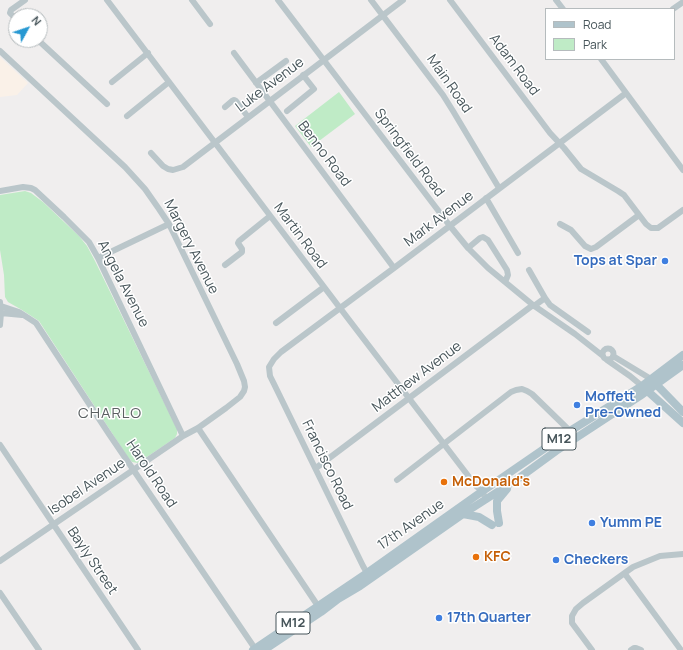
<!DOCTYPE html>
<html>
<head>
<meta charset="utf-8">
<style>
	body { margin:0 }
	#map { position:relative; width:683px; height:650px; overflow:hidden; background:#f0eeee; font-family:Manrope,sans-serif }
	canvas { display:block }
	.legend { position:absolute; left:545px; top:8px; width:130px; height:52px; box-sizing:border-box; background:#fff; border:1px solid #b5bbbd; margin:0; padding:5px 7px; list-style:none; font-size:12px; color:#47555a }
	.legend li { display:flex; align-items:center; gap:8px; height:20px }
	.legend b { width:20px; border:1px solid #b5bbbd }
	.north { position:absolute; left:8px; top:8px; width:40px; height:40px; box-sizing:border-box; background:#fff; border:1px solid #b5bbbd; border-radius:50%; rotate:50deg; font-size:11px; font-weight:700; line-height:16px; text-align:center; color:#47555a }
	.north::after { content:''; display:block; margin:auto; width:14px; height:18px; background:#2798d2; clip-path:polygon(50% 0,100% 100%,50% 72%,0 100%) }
</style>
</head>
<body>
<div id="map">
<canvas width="683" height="650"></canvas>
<ul class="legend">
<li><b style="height:5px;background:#afc3cb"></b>Road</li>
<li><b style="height:11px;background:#bfebc6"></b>Park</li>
</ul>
<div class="north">N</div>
</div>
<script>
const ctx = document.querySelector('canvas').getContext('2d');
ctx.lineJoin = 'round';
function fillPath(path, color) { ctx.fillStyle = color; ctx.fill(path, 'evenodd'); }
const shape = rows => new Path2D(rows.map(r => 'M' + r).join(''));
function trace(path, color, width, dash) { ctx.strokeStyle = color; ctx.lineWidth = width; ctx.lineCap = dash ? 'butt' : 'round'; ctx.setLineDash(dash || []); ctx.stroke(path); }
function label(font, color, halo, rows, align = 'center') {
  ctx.font = font + ' Manrope,sans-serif'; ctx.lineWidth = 3; ctx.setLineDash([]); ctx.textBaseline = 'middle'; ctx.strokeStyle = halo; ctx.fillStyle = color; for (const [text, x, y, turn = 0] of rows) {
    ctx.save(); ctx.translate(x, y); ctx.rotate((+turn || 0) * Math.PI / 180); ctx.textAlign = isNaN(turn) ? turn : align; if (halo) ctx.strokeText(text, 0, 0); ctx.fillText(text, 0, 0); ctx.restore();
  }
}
fillPath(shape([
	[0,57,28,83,17,95,0,97]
]), '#faf1e8');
fillPath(shape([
	[339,92,355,114,311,147,295,126],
	[25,191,31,193,43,202,79,236,87,246,95,261,177,429,177,434,175,438,138,463,132,462,127,456,39,321,22,310,8,302,5,297,4,275,0,250,0,195]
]), '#bfebc6');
trace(shape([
	[107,0,340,308,476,486,482,491,484,495],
	[192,0,210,24],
	[278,0,450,226,468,248,488,268,533,305,575,334,603,356],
	[371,0,443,95,453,111,499,188],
	[450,0,550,133,564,148,581,169,618,191,624,195,646,224,651,228,658,228,683,210],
	[556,0,563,9],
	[673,9,683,2],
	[16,19,10,13,11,10,25,0],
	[38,40,107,104],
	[0,51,125,167,145,189,159,209,169,224,237,364,244,381,245,387,244,391,240,397,226,408,198,428,183,436,0,561],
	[234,53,394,268],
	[601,59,683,170],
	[112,82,148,53],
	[256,83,286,61],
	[225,107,232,101,234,100,236,101,248,117],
	[287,111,314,89,303,75],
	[127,116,169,82],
	[151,153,163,166,168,169,173,170,183,167,403,0],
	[0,191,23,187,31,188,35,190,64,217,89,242,98,258,183,436],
	[486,198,518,253],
	[560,224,571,230,585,246,591,249,596,247,639,215],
	[468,248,480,238,483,237,488,240,507,270,508,275,505,282],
	[98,258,169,224],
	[225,265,242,252,242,249,238,243,239,241,270,216],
	[529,270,545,298,534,306],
	[545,298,550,305,588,332],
	[0,302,1,313,0,325],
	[1,306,19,312,36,323,109,434,256,650],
	[1,313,22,315],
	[276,323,324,287],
	'602.5 354a5.5 5.5 0 1 1 11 0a5.5 5.5 0 1 1-11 0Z',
	[613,356,651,379],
	[607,360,630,376,642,386],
	[198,428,318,606],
	[0,445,138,650],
	[316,468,533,305],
	[397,480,511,392,516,390,522,389,527,391,532,394,570,431],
	[367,573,363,566,274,384,270,376,269,367,274,359,281,352,394,268,626,93],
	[625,574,681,650],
	[0,593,39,650],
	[592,650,572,623,572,616,576,609,583,603,633,567,660,556,683,554],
	[631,650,634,648,636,648,641,650]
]), '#bac6ca', 6);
trace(shape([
	[653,381,683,412],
	[643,387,683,423],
	[463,514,479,517,492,525],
	[499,523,497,511,497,501,507,489],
	[253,650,367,573,477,495,570,431,642,386,683,355],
	[264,650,321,612,338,599,360,586,463,514,519,478,556,451,640,396,683,365]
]), '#afc3cb', 8);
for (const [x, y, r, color] of [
	[665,261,4,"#3f7fe0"],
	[577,405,4,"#3f7fe0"],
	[444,482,4,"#e8710a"],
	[592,523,4,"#3f7fe0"],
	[476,557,4,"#e8710a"],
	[556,560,4,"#3f7fe0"],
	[439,618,4,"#3f7fe0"]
]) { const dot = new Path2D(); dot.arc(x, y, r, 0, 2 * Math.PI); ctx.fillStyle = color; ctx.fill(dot); trace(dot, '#fff', 1.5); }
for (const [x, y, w] of [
	[559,439,34],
	[293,623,34]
]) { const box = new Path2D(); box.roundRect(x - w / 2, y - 11, w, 22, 3); ctx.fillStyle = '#fff'; ctx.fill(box); trace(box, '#47555a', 1); }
label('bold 13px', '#47555a', null, [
	["M12",559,439],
	["M12",293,623]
]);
label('14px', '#47555a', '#fff', [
	["Adam Road",514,65,53],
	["Main Road",449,84,55],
	["Luke Avenue",270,85,-37],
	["Springfield Road",409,153,53],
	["Benno Road",324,154,53],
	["Mark Avenue",439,219,-37],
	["Martin Road",300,236,53],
	["Margery Avenue",191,247,63],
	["Angela Avenue",123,284,63],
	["Matthew Avenue",417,377,-37],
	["Francisco Road",327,465,64],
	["Harold Road",151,474,56],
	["Isobel Avenue",87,487,-34],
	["17th Avenue",411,525,-35],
	["Bayly Street",92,561,56]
]);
label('bold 14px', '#366cbe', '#fff', [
	["Tops at Spar",657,261,"right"],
	["Moffett",585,397],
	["Pre-Owned",585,413],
	["Yumm PE",600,523],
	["Checkers",564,560],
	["17th Quarter",447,618]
], 'left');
label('bold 14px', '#c56008', '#fff', [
	["McDonald's",452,482],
	["KFC",484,557]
], 'left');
ctx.letterSpacing = '1px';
label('15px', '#5b6062', '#fff', [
	["CHARLO",110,414]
]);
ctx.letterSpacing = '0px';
</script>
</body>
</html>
